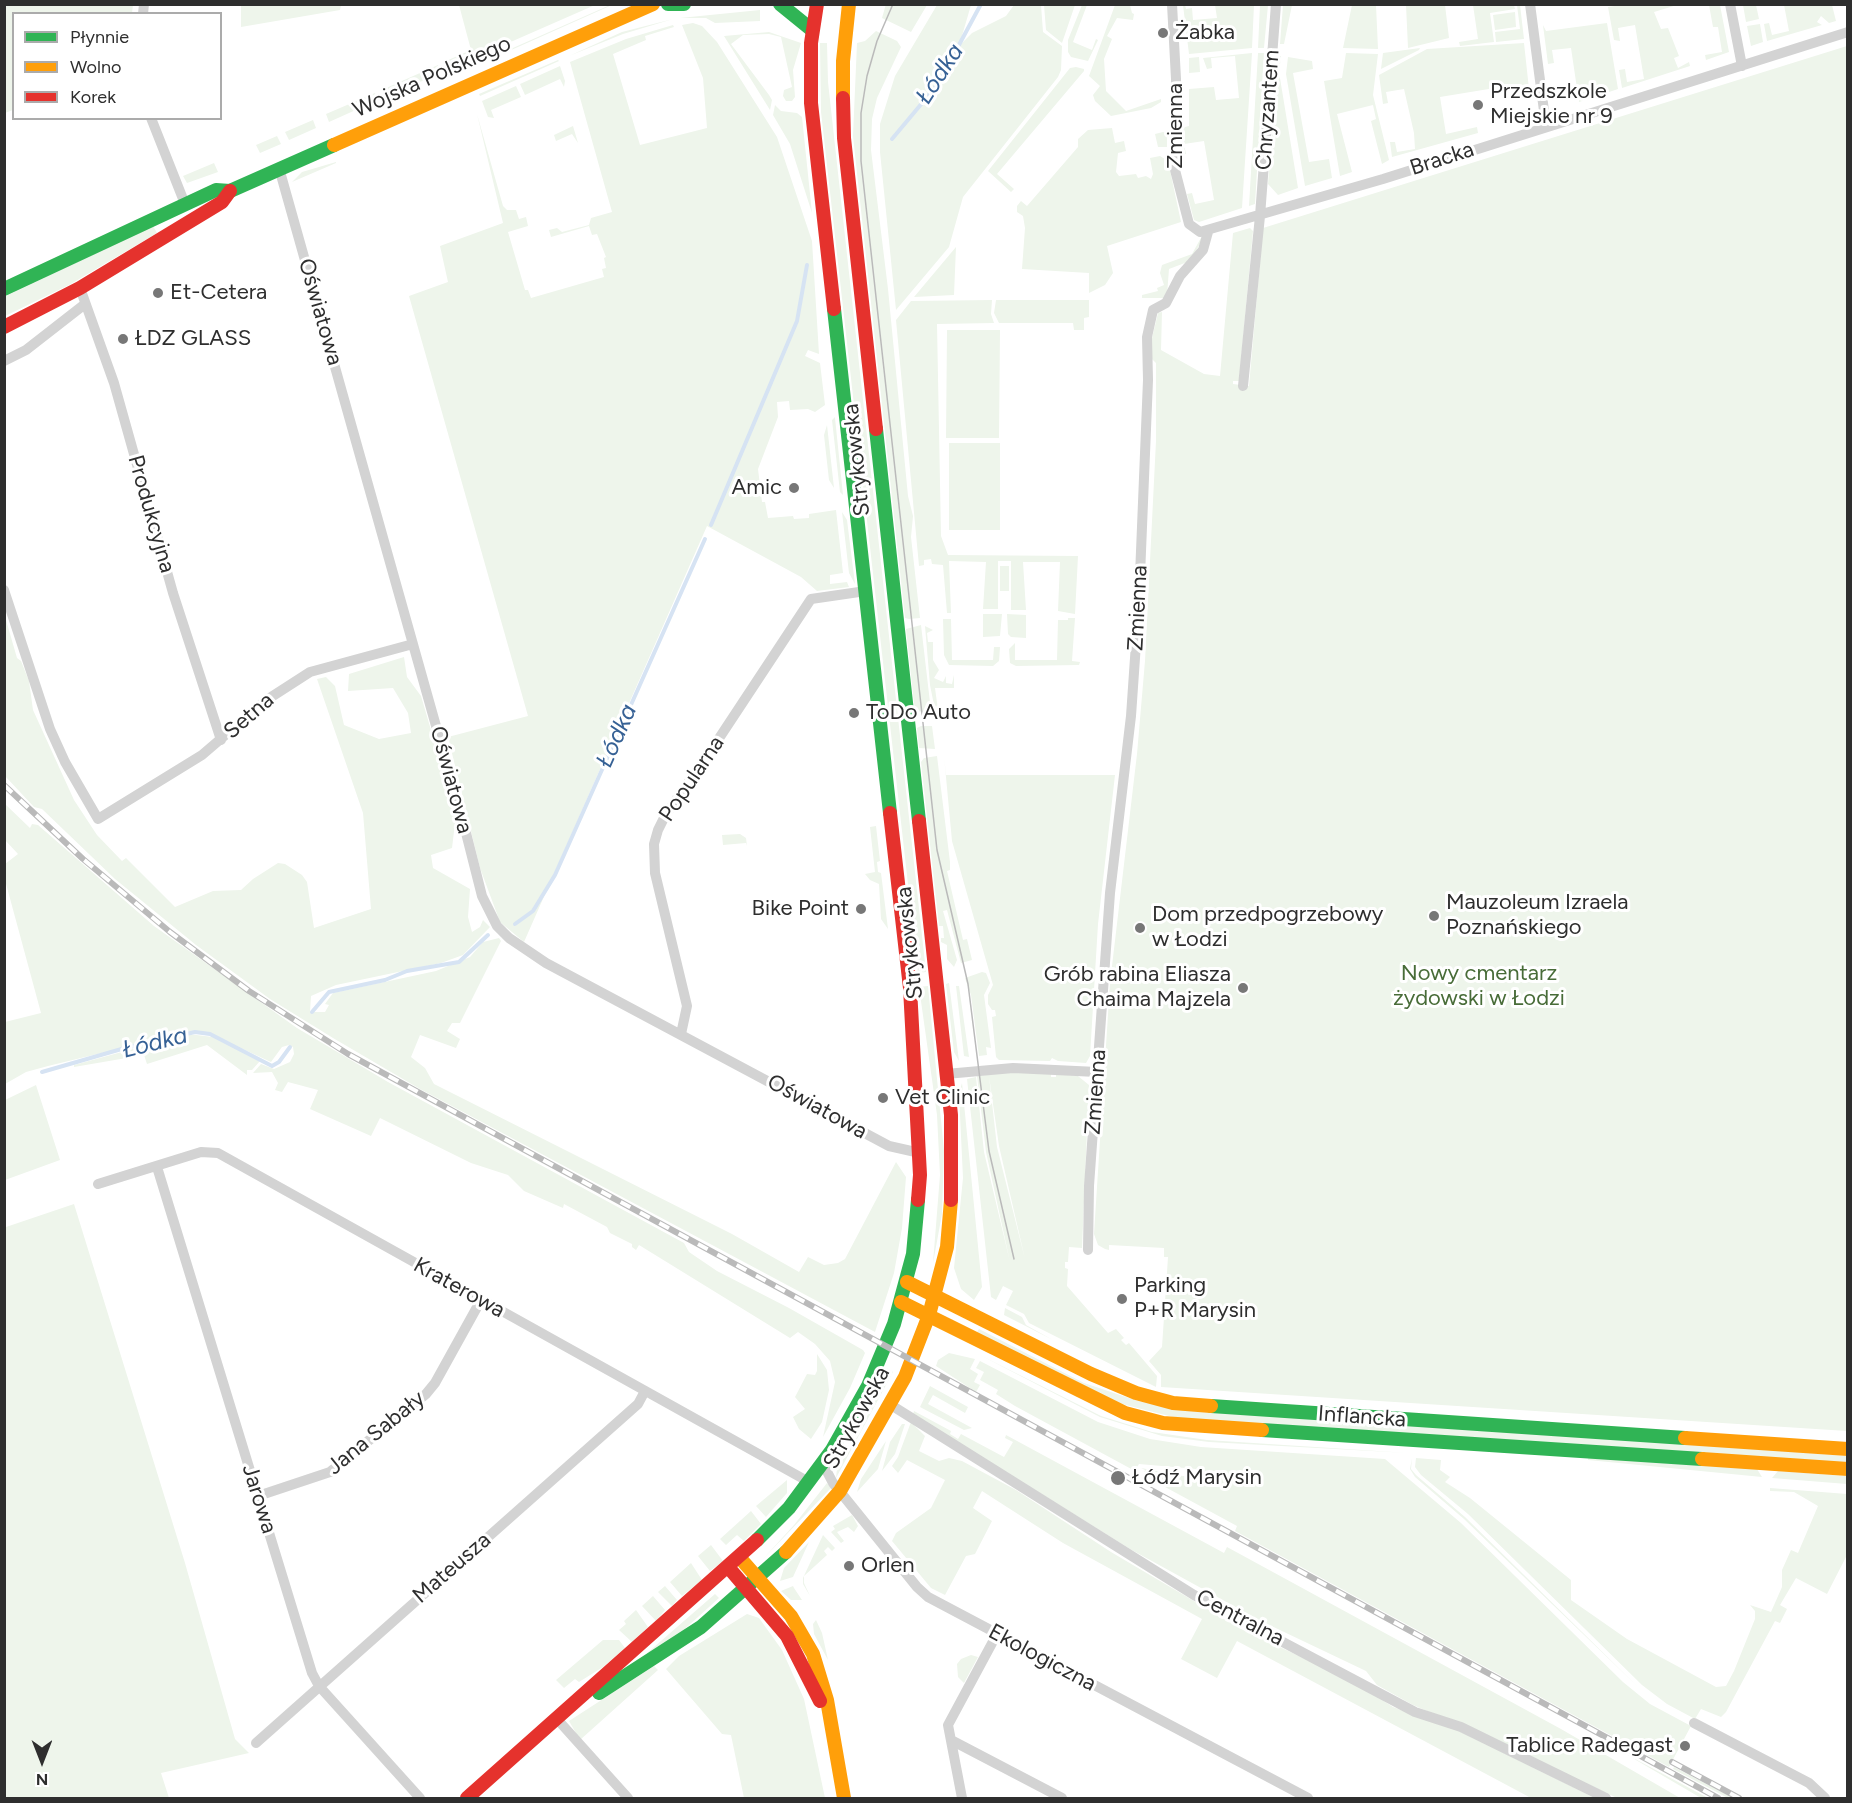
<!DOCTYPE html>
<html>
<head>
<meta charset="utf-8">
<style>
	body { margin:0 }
	#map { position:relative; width:1852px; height:1803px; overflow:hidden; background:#fff; font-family:Figtree,sans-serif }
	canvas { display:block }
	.frame { position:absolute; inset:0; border:6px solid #2e2e2e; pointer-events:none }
	.legend { position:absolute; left:12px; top:12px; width:210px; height:108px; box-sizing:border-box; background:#fff; border:2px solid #ababab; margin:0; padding:8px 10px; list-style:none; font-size:18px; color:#2e2e2e }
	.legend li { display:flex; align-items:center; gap:12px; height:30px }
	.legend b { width:30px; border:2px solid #ababab }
	.north { position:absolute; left:12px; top:1731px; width:60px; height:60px; -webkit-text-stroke:4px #fff; paint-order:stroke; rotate:180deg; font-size:16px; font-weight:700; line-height:24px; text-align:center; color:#2e2e2e }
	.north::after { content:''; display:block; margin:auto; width:21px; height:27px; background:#2e2e2e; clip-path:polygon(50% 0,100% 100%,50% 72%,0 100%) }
</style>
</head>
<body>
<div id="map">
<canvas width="1852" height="1803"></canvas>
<div class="frame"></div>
<ul class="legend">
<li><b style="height:8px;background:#30b455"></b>Płynnie</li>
<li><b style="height:8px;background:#ff9f0a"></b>Wolno</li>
<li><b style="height:8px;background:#e5322d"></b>Korek</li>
</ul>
<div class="north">N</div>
</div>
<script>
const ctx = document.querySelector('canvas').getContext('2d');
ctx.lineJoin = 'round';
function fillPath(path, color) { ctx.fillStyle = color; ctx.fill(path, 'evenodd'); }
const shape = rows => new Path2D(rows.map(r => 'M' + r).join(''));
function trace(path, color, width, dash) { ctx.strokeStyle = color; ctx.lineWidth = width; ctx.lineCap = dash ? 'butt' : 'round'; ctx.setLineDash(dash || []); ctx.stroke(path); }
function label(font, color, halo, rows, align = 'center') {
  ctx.font = font + ' Figtree,sans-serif'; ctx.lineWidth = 6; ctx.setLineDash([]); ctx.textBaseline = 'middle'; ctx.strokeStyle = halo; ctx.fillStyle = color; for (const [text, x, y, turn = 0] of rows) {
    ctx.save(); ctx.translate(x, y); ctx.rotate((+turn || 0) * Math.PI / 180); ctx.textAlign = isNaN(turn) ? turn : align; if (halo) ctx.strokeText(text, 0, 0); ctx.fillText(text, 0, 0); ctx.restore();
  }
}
fillPath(shape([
	[5,4,133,4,133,5,132,13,14,14,13,110,5,113],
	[886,4,927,4,927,5,911,32,882,18],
	[1628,4,1677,5,1654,12,1661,29,1668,28,1679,56,1674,58,1678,68,1689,62,1690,66,1622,88,1619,70,1625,69,1627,82,1644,79,1635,25,1618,28,1620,41,1614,40,1608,7],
	[241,5,241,4,341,5,340,10,241,27],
	[459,5,459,4,595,5,449,69,446,61,471,50],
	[612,5,453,76,452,75,610,5],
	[937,5,971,5,959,46,972,33,1006,16,1014,5,1041,5,1043,32,1062,46,1061,70,1058,77,963,197,949,247,896,310,880,152,880,124,895,76],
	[1044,5,1075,5,1062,43,1046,30],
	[1082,5,1087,5,1073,42,1092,50,1096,39,1098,40,1088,61,1071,57,1068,52,1068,40],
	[1115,5,1130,5,1132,13,1134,14,1133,20,1117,18,1107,36,1112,39,1104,59,1106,91,1126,111,1161,99,1161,102,1151,108,1111,116,1095,101,1093,95,1100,86,1089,76],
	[1177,5,1185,5,1186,9,1192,8,1193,20,1217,18,1215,5,1254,5,1252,48,1189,54,1183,5],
	[1260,5,1268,5,1264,48,1258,48],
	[1283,5,1292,5,1284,44,1280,44],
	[1352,5,1376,5,1378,49,1343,48],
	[1406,5,1445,5,1449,38,1408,48],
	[1473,5,1514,5,1515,9,1490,13,1494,42,1460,46,1459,42,1478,39],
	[1517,5,1520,5,1524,39,1496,42,1495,32,1520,29],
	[1709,5,1720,5,1729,52,1706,60,1705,55,1722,52,1718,27,1713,27],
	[1743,5,1756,5,1759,19,1746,22],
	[1784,5,1832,5,1836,21,1829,23,1821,16,1817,22,1822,25,1767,41,1764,24,1769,23,1772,35,1789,31],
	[760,10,760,21,715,23,706,18,680,18],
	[1515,12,1516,27,1495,30,1493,15],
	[673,19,623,34,569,56,622,32],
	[693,23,702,26,717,42,777,137,812,241,819,354,808,350,805,356,820,363,825,405,815,412,808,409,790,410,789,401,777,402,778,417,758,469,762,502,765,502,768,518,793,516,794,519,809,518,809,514,836,510,843,573,830,575,830,584,847,582,849,587,817,591,801,577,707,526,524,942,500,922,480,868,448,737,528,716,409,296,448,282,440,246,503,223,477,114,503,206,507,210,516,210,519,219,526,217,528,226,508,232,525,290,528,290,531,298,604,277,602,269,606,268,604,258,606,257,597,234,592,235,589,226,551,237,549,230,557,228,562,232,589,225,591,218,612,212,570,62,626,39,673,25,674,27,645,36,646,40,613,54,640,145,707,128,703,78,682,25],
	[1607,23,1618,89,1579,102,1571,48,1552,50,1554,63,1548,64,1543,25,1546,31],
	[1760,24,1763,42,1751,46,1747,26],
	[876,31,897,41,901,47,877,98,872,119,871,150,888,289,908,496,913,516,911,537,920,618,909,619,905,618,853,136,857,43,865,41],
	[769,32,801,43,793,70,795,97,792,101,786,101,783,96,784,90,792,87,781,37,769,34,743,35,731,44,769,95,772,100,770,110,724,36],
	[820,43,827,43,828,82,926,972,918,973,821,112],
	[1524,43,1529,89,1507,86,1440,97,1446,134,1477,127,1478,133,1392,157,1390,142,1395,142,1397,152,1415,149,1414,133,1404,89,1386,92,1388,103,1383,104,1379,75,1427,49],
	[1847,46,1847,1431,1161,1387,1161,1375,1149,1361,1162,1347,1168,1257,1164,1257,1164,1248,1109,1245,1109,1250,1105,1249,1098,1245,1094,1234,1110,983,1137,754,1145,661,1156,441,1156,363,1151,358,1152,338,1158,313,1162,312,1161,350,1204,374,1220,376,1233,233,1250,228,1253,231,1239,381,1233,381,1233,384,1249,386,1263,228],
	[1420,48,1419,50,1381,69,1383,53],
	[1252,53,1242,208,1199,222,1194,220,1187,194,1192,193,1195,204,1214,200,1204,141,1184,144,1186,154,1181,155,1181,128,1189,126,1189,89,1214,87,1216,100,1239,98,1235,56,1211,58,1212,68,1207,69,1203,58],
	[1258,53,1264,53,1255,204,1249,206],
	[1346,53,1378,54,1373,95,1389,160,1382,164,1371,121,1376,119,1373,105,1337,114,1352,172,1340,176,1324,81,1342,78],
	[1278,56,1281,56,1279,72,1298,188,1278,195,1268,184],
	[1199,57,1200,72,1189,73,1189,58],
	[1288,57,1312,61,1313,69,1293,73,1309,162,1329,159,1332,178,1305,186,1286,74],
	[558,60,559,61,480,96,479,94],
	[438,65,441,73,387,96,384,89],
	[560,66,565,81,564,87,560,79,525,95,520,84],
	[1076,67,1084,69,1084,71,997,174,1014,189,1011,192,988,171,1070,68],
	[516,86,521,97,491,110,494,118,488,117,482,101],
	[375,93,378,100,329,122,326,114],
	[775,105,781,111,797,113,802,117,812,213,790,144,773,115],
	[313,120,316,128,289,140,285,132],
	[573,126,578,143,572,134,556,141,554,135],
	[1112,128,1115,143,1124,141,1126,151,1118,153,1116,172,1119,176,1136,174,1138,178,1146,176,1151,179,1153,174,1150,158,1160,156,1168,161,1181,222,1107,246,1113,273,1105,285,1089,293,1089,273,1022,269,1025,228,1023,216,1017,212,1017,206,1021,201,1027,206,1078,147,1078,139,1088,130],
	[1163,132,1167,133,1167,147,1158,147,1155,134],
	[277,136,281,144,260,153,256,145],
	[336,162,336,163,292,182,302,172],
	[214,163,218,172,187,183,183,176],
	[153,226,157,233,69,285,5,316,4,297],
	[1202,236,1204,237,1190,261,1169,269,1167,295,1164,298,1142,298,1142,295,1158,291,1157,288,1164,285,1160,273,1162,265,1192,254],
	[956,247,954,295,914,297],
	[992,300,991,314,994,323,937,324,941,536,948,555,1078,556,1075,614,1058,611,1060,562,1023,562,1026,610,1011,610,1011,561,998,561,998,609,983,609,986,562,949,561,951,613,947,613,943,565,932,564,931,559,924,560,924,565,919,566,896,320,911,301],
	[996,300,1089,300,1089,317,1084,318,1084,330,1074,330,1073,323,999,323,994,313],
	[947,330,1000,330,999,438,946,438],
	[835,417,835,418,843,495,840,492,832,420],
	[827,425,834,488,829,480,824,435],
	[1000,443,1000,530,949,530,949,443],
	[842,512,847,520,855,584,849,573],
	[1000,566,1009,566,1009,591,1000,591],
	[4,613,17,658,21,661,29,681,33,710,74,800,97,835,122,861,126,858,175,907,213,891,241,890,253,879,278,863,285,864,302,875,307,882,314,928,371,909,363,813,317,679,326,677,335,686,344,725,379,739,411,733,408,713,393,688,348,691,349,674,404,657,407,677,421,696,456,815,452,848,431,855,433,868,470,889,468,917,472,932,480,927,483,920,490,927,463,955,441,963,336,985,311,996,310,1012,325,1012,329,1005,325,1004,333,993,436,971,470,957,483,942,499,938,501,941,460,1023,452,1023,447,1031,460,1039,456,1048,420,1035,411,1057,425,1068,434,1084,732,1234,799,1272,808,1257,824,1265,838,1263,845,1259,896,1162,906,1177,902,1228,894,1273,875,1332,420,1089,333,1038,270,999,196,945,115,879,42,809,34,807,5,776],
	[983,614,1002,614,1000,636,983,637],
	[1007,614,1026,615,1026,638,1011,637,1008,634],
	[1068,618,1075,618,1072,661,1080,662,1079,665,1016,666,1010,663,1009,649,1015,643,1015,660,1057,660,1058,620,1068,620],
	[943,619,951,619,952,660,993,660,994,647,1000,647,999,661,993,666,949,665,944,655],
	[921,625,931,711,915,712,906,629],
	[925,626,933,630,927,633,928,642,933,642,933,660,939,670,934,678,943,682,946,676,946,683,952,684,954,675,954,688,935,688,938,710,935,710,930,685],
	[921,726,932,726,935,749,919,748,917,728],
	[937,756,950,862,950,870,947,871,963,940,967,939,972,960,961,963,947,910,943,911,957,960,954,967,947,959,947,945,941,942,941,938,944,938,943,926,939,926,921,762,924,758],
	[944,756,946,775,1115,775,1098,924,1090,1056,1086,1063,1058,1061,1052,1058,1050,1061,999,1060,996,1057,992,1017,996,1016,995,1010,992,1010,988,1004,988,995,993,985,952,841],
	[4,803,30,828,32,824,38,825,154,926,297,1028,388,1082,684,1243,689,1252,717,1271,789,1308,863,1350,865,1353,850,1388,823,1437,835,1382,830,1361,815,1344,798,1332,790,1338,639,1245,636,1250,632,1247,632,1244,610,1233,607,1227,564,1204,563,1208,524,1191,508,1175,471,1163,380,1118,371,1136,310,1109,318,1090,288,1082,282,1092,275,1090,278,1083,272,1072,253,1073,261,1064,274,1069,290,1062,294,1054,293,1047,289,1045,282,1047,271,1062,206,1032,192,1031,48,1066,26,1072,5,1084,5,1022,41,1013,5,880,5,864,18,854,5,840],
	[876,826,880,861,877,862,878,872,881,873,888,929,881,919,879,884,870,880,865,874,875,872,870,827],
	[740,834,746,838,747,846,746,843,723,845,722,835],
	[982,972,986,973,990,983,984,995,991,1048,986,1047,987,1055,979,1056,971,995,965,978],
	[949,983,959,1061,954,1052,946,984],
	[928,986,944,1151,942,1214,933,1263,940,1175,937,1115,919,987],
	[956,986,959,986,969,1057,964,1056],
	[188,1034,213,1037,260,1061,252,1070,247,1070,247,1075,207,1045,147,1064,144,1055,74,1067,74,1065],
	[1012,1072,1051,1074,1051,1077,1056,1077,1056,1074,1078,1076,1089,1085,1082,1248,1069,1247,1068,1262,1065,1262,1065,1268,1068,1269,1067,1286,1108,1333,1116,1329,1124,1338,1121,1340,1126,1345,1129,1343,1157,1376,1156,1387,1029,1323,1024,1314,1006,1305,1013,1291,1003,1286,996,1300,991,1297,967,1079,976,1077,984,1152,1010,1262,986,1152,977,1076],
	[989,1076,999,1146,1025,1259,997,1147],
	[962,1083,982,1287,974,1300,961,1289,954,1268,963,1178,959,1094],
	[36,1085,60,1160,5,1180,5,1100],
	[74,1204,185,1563,235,1739,249,1753,161,1773,169,1798,5,1798,5,1223,6,1227],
	[1005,1308,1022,1317,1026,1325,1053,1340,1004,1315],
	[979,1329,1084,1383,1138,1401,1847,1456,1847,1463,1185,1420,1110,1401,977,1332],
	[974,1352,1101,1416,1152,1432,1207,1440,1408,1453,1209,1442,1162,1436,1100,1417],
	[949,1353,975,1359,970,1369,978,1374,974,1382,980,1385,976,1392,936,1366,938,1360],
	[817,1354,827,1370,829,1390,822,1422,811,1439,799,1429,793,1417,805,1409,795,1397,807,1374,815,1375,817,1371],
	[980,1361,1098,1422,1150,1439,1201,1447,1385,1459,1461,1523,1623,1682,1650,1704,1691,1726,1669,1767,1235,1531,1237,1526,1143,1475,1145,1470,1141,1468,1199,1479,1200,1476,1207,1476,1207,1473,1196,1472,1196,1469,1139,1464,1135,1471,1015,1406,996,1394,998,1390,980,1380,984,1372,976,1368],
	[887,1368,893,1372,836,1478,837,1469,861,1431],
	[930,1386,968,1407,965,1413,933,1395,928,1404,972,1428,964,1430,920,1407],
	[914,1411,951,1431,950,1434,958,1439,961,1434,1004,1457,1013,1442,1005,1438,1006,1435,1224,1553,1227,1547,1561,1729,1680,1798,1617,1798,1495,1740,1413,1705,1377,1685,1366,1671,1261,1621,1130,1549,913,1414],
	[911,1422,925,1436,919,1451,939,1461,949,1458,962,1461,1016,1490,1111,1552,1243,1630,1353,1681,1393,1707,1459,1731,1595,1798,1531,1798,1237,1641,1217,1678,1181,1659,1202,1619,1063,1543,982,1491,973,1508,992,1521,975,1554,966,1556,945,1595,931,1588,892,1541,896,1533,931,1508,945,1480,907,1460,898,1473,892,1466,898,1457],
	[902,1424,905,1424,895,1454,882,1471,890,1442],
	[886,1441,878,1469,857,1492,861,1479],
	[1412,1458,1411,1469,1416,1475,1465,1517,1640,1689,1464,1519,1415,1477,1410,1469],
	[1416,1458,1441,1460,1440,1470,1450,1477,1445,1482,1470,1498,1571,1580,1571,1600,1627,1639,1716,1687,1726,1686,1734,1671,1755,1619,1755,1611,1750,1605,1771,1612,1782,1587,1782,1570,1791,1550,1798,1553,1818,1506,1794,1492,1770,1491,1770,1488,1847,1494,1847,1555,1827,1594,1796,1578,1780,1605,1787,1609,1780,1623,1775,1621,1726,1712,1721,1717,1701,1709,1695,1719,1667,1704,1642,1685,1468,1514,1421,1475,1415,1467],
	[1588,1458,1757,1469,1762,1477,1588,1460],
	[1778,1471,1847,1476,1847,1484,1772,1478],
	[787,1480,787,1493,766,1517,756,1506],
	[827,1483,831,1488,762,1560,794,1525],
	[751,1511,761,1524,744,1541,737,1535,726,1545,720,1539],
	[852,1515,858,1526,854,1532,848,1527,837,1532,844,1541,841,1543,831,1532,835,1529,833,1526],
	[823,1535,835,1548,832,1551,828,1547,824,1551,827,1555,804,1576,804,1583,810,1596,803,1584,803,1578],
	[809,1542,793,1577,780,1581,784,1568],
	[711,1545,723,1561,710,1571,698,1556],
	[691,1563,702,1580,682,1596,670,1582],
	[665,1586,677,1600,672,1606,658,1592],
	[793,1586,794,1588,802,1600,791,1600,781,1591],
	[715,1594,719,1598,677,1636,646,1654],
	[653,1596,665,1610,656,1621,642,1606],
	[636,1610,648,1627,632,1642,619,1630,626,1624,624,1621],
	[747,1614,759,1618,782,1650,804,1699,825,1798,744,1798,731,1735,722,1734,666,1669,679,1656],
	[816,1620,822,1633,828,1660,814,1634,813,1624],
	[603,1640,619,1640,625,1648,603,1667,579,1682,575,1679,564,1688,556,1680],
	[971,1655,978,1657,964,1683,958,1677,957,1664,961,1659],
	[654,1666,658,1670,580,1740,569,1721],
	[1624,1753,1708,1798,1701,1798],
	[1674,1767,1733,1798,1728,1798,1673,1769]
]), '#eef5eb');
trace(shape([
	[892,139,938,84,981,4],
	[711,525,797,321,807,265],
	[515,924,533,911,555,875,705,539],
	[312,1012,329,992,385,980,407,971,459,962,488,935],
	[42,1072,125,1048,195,1032,210,1034,272,1066,279,1062,290,1047]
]), '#d6e3f3', 4);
trace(shape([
	[1172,4,1176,79,1175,170,1189,224,1200,232,1383,179,1848,32],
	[1530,4,1546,126],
	[1730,4,1742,66],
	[143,14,144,4],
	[151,118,185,204],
	[279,168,465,829,482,896,497,926,509,938,546,963,889,1146,920,1153],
	[80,288,114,383,173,593,221,740],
	[4,361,26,350,85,304],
	[1243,386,1260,216,1276,4],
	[4,590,50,729,65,762,98,819,202,755,265,701,310,672,413,644],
	[681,1034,687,1006,655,873,654,844,658,830,666,814,710,752,811,599,866,591],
	[946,1074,1013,1068,1097,1072],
	[157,1167,312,1673,319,1686,420,1798],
	[98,1184,201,1152,218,1153,809,1482],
	[1088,1250,1089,1186,1110,893,1131,716,1139,600,1148,380,1147,337,1153,310,1166,303,1180,276,1203,250,1208,232],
	[891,1405,1194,1595,1415,1712,1461,1727,1606,1798],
	[823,1464,833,1483,917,1587,928,1597,1308,1798],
	[258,1496,330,1472,426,1394,435,1383,481,1300],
	[557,1719,628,1798],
	[1694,1723,1809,1783,1825,1798],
	[951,1740,1062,1798],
	[256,1743,638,1404,645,1391],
	[962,1798,948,1725,997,1634]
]), '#d3d3d3', 10);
trace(shape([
	[668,4,684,4],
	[780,4,812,30],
	[4,289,216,190,230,191,334,145],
	[834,309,890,813],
	[876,429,919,821],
	[1211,1406,1685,1438],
	[1262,1430,1702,1459],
	[757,1540,789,1508,832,1450,868,1386,894,1324,913,1254,918,1200],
	[599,1693,701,1627,786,1552]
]), '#30b455', 14);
trace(shape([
	[843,98,843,61,849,4],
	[334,145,653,4],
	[907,1282,1091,1374,1136,1393,1173,1403,1211,1406],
	[901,1302,1125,1413,1163,1423,1262,1430],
	[1685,1438,1848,1449],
	[1702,1459,1848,1469],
	[786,1552,840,1491,905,1377,929,1315,947,1247,951,1200],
	[740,1558,791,1616,813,1654,827,1700,844,1798]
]), '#ff9f0a', 14);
trace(shape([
	[817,4,811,43,811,103,834,309],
	[843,98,844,138,876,429],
	[4,327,80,288,222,202,230,191],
	[890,813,910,988,920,1175,918,1200],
	[919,821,951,1115,951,1200],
	[729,1568,787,1636,820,1701],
	[467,1798,757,1540]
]), '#e5322d', 14);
trace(shape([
	[893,4,877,41,867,76,861,113,861,161,937,850,968,984,989,1151,1014,1259]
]), '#bababa', 1.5);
const rail = shape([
	[4,785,83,859,170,932,249,991,348,1054,1718,1798],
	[1672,1762,1739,1798]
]);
trace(rail, '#bababa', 6);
trace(rail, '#fff', 4, [11]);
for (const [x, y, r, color] of [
	[1163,33,6,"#777"],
	[1478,105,6,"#777"],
	[158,293,6,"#777"],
	[123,339,6,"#777"],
	[794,488,6,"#777"],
	[854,713,6,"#777"],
	[861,909,6,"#777"],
	[1434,916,6,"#777"],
	[1140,928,6,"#777"],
	[1243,988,6,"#777"],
	[883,1098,6,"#777"],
	[1122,1299,6,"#777"],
	[1118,1478,8,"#777"],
	[849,1566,6,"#777"],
	[1685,1746,6,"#777"]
]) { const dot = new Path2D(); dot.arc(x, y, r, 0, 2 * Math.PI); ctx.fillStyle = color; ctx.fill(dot); trace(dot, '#fff', 2); }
label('22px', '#2e2e2e', '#fff', [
	["Żabka",1175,33],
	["Przedszkole",1490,92],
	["Miejskie nr 9",1490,117],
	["Et-Cetera",170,293],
	["ŁDZ GLASS",135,339],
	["Amic",782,488,"right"],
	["ToDo Auto",866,713],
	["Mauzoleum Izraela",1446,903],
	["Poznańskiego",1446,928],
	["Bike Point",849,909,"right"],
	["Dom przedpogrzebowy",1152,915],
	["w Łodzi",1152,940],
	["Grób rabina Eliasza",1231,975,"right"],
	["Chaima Majzela",1231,1000,"right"],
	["Vet Clinic",895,1098],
	["Parking",1134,1286],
	["P+R Marysin",1134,1311],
	["Łódź Marysin",1132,1478],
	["Orlen",861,1566],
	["Tablice Radegast",1673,1746,"right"]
], 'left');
label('22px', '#2e2e2e', '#fff', [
	["Wojska Polskiego",432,77,-24],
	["Chryzantem",1268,110,-86],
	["Zmienna",1176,126,-90],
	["Bracka",1442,159,-18],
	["Oświatowa",320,312,74],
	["Strykowska",857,460,-96],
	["Produkcyjna",151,514,74],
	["Zmienna",1138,608,-87],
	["Setna",249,716,-41],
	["Popularna",692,779,-56],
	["Oświatowa",451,780,75],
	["Strykowska",910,943,-96],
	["Zmienna",1096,1092,-86],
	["Oświatowa",817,1107,29],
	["Kraterowa",459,1288,29],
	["Inflancka",1362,1417,4],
	["Strykowska",857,1418,-61],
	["Jana Sabały",376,1433,-39],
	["Jarowa",259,1499,73],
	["Mateusza",452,1568,-41],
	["Centralna",1240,1618,28],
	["Ekologiczna",1042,1658,28]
]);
label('22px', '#486c38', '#fff', [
	["Nowy cmentarz",1479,974],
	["żydowski w Łodzi",1479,999]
]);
label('italic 24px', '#366195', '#fff', [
	["Łódka",940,74,-57],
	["Łódka",617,736,-66],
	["Łódka",155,1043,-14]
]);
</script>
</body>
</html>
